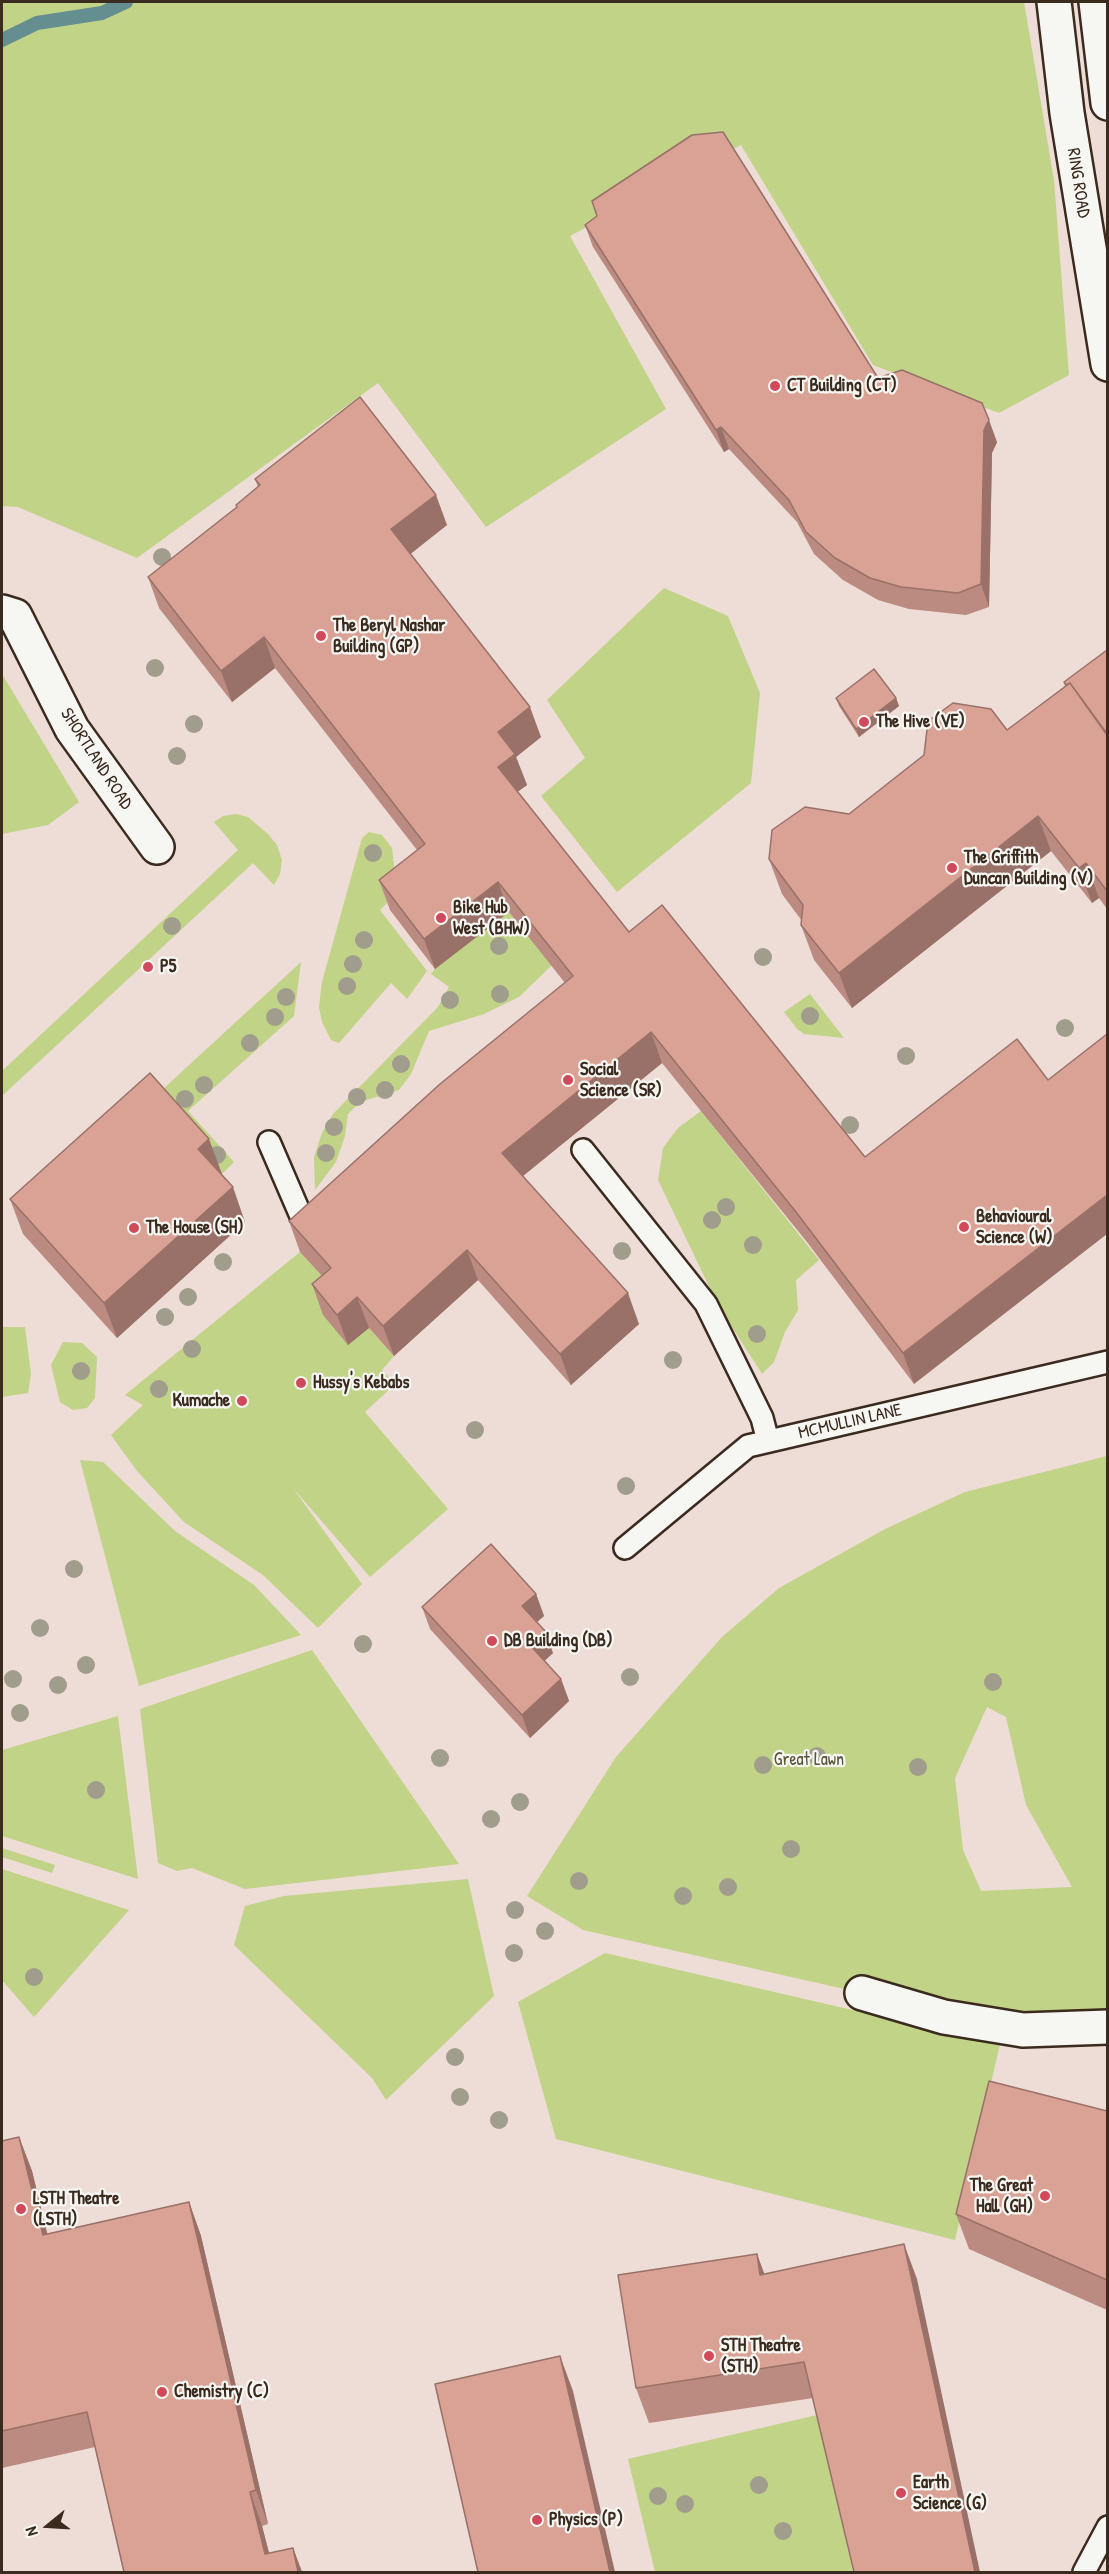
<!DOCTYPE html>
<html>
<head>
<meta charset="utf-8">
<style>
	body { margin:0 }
	#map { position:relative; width:1109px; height:2574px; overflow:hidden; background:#f6f6f2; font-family:"Patrick Hand",sans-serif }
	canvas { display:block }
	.frame { position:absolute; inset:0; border:3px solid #3b2a1e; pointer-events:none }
	.north { position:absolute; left:18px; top:2496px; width:60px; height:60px; -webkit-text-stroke:4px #f6f6f2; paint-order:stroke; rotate:252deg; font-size:16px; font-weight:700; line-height:24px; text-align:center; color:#3b2a1e }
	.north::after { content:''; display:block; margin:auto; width:21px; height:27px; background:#3b2a1e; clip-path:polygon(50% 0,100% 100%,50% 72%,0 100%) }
</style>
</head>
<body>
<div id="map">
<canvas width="1109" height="2574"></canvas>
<div class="frame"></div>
<div class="north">N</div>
</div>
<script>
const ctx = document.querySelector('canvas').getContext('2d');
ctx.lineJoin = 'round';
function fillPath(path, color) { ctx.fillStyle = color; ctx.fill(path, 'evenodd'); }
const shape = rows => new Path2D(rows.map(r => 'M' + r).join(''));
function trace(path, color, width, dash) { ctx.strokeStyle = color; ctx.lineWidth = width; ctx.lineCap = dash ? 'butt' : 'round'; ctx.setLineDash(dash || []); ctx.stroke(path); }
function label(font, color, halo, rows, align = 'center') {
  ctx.font = font + ' "Patrick Hand",sans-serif'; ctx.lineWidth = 4.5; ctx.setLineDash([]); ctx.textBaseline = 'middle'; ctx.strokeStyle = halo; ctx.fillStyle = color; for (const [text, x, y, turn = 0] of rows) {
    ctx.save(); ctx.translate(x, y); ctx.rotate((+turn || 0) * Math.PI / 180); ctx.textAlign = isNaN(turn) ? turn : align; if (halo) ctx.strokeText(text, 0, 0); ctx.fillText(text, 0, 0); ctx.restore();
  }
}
fillPath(shape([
	[2,2,1107,2,1107,2572,2,2572]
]), '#eedcd6');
fillPath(shape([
	[2,2,1024,2,1054,180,1069,375,999,413,873,365,741,145,570,236,666,409,486,527,378,383,137,558,18,507,2,506],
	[664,588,728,616,760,693,751,783,617,892,541,796,585,758,547,700],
	[2,674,79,802,48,825,2,834],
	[236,814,248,817,268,834,277,845,282,860,280,874,274,885,253,863,2,1096,2,1071,238,850,214,822,223,816],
	[369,832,382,835,392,848,395,875,387,903,380,910,427,971,407,999,391,983,339,1043,331,1040,322,1022,319,1007,322,982,362,838],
	[460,852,552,965,519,997,484,1014,429,1031,411,1074,399,1090,360,1102,348,1114,345,1136,336,1162,315,1190,314,1157,322,1133,333,1114,438,1007,449,987,431,974,435,969],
	[301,962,294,1016,188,1111,234,1162,222,1174,163,1108,150,1101],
	[810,994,844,1038,804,1034,797,1029,784,1012],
	[701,1111,819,1260,796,1280,798,1310,785,1332,774,1362,762,1374,718,1305,658,1180,663,1148,678,1128],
	[300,1252,394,1356,382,1370,395,1384,365,1412,448,1509,370,1577,293,1488,362,1584,318,1628,263,1575,184,1522,137,1471,111,1435,143,1405,125,1395],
	[2,1327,25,1327,31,1374,28,1393,2,1397],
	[63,1342,82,1343,97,1357,95,1398,87,1408,73,1410,60,1402,51,1365],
	[1107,1456,1107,2027,862,1993,583,1930,527,1896,616,1757,722,1637,779,1588,885,1529,965,1492],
	[987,1707,1006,1717,1026,1805,1072,1887,981,1891,963,1850,955,1778],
	[80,1460,103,1462,175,1531,254,1585,301,1635,139,1686],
	[312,1650,459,1864,245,1889,192,1868,177,1871,158,1863,140,1709],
	[118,1716,138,1879,2,1836,2,1750],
	[2,1848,55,1865,52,1873,2,1857],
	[2,1869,129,1910,34,2017,2,1980],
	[468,1879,494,1996,386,2100,372,2078,234,1945,245,1906,284,1896],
	[605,1953,1000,2044,955,2240,556,2139,518,2002],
	[817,2415,853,2572,655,2572,628,2459]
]), '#c1d387');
trace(shape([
	[2,40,37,23,102,13,126,2]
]), '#648e8f', 14);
const lane = shape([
	[269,1142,301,1216],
	[583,1150,706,1304,762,1418,768,1441],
	[625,1548,748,1446,1108,1362],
	[1084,2572,1108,2527]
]);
const street = shape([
	[1054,2,1067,113,1108,364],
	[1096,2,1108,103],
	[2,612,15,616,72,729,157,847],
	[862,1993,944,2017,1023,2030,1108,2027]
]);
trace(lane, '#3b2a1e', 26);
trace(street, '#3b2a1e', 38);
trace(lane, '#f6f6f2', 21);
trace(street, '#f6f6f2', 33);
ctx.fillStyle = '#a19d8c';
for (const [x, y] of [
	[162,557],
	[155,668],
	[194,724],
	[177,756],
	[373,853],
	[172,926],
	[364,940],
	[499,946],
	[763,957],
	[353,964],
	[347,986],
	[500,994],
	[286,997],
	[450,1000],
	[810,1016],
	[275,1017],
	[1065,1028],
	[250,1043],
	[906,1056],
	[401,1064],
	[204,1085],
	[385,1090],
	[357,1097],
	[185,1099],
	[850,1125],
	[334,1127],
	[326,1153],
	[217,1155],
	[726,1207],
	[712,1220],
	[753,1245],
	[622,1251],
	[223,1262],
	[188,1297],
	[165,1317],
	[757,1334],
	[192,1349],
	[673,1360],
	[81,1371],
	[159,1389],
	[475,1430],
	[626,1486],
	[74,1569],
	[40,1628],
	[363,1644],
	[86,1665],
	[630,1677],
	[13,1679],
	[993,1682],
	[58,1685],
	[20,1713],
	[817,1756],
	[440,1758],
	[763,1765],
	[918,1767],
	[96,1790],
	[520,1802],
	[491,1819],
	[791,1849],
	[579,1881],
	[728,1887],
	[683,1896],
	[515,1910],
	[545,1931],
	[514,1953],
	[34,1977],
	[455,2057],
	[460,2097],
	[499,2120],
	[759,2485],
	[658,2496],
	[685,2504],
	[783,2531]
]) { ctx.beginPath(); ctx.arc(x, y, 9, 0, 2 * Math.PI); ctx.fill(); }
fillPath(shape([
	[585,225,878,378,997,442,992,453,989,607,966,615,909,609,878,600,843,580,814,554,797,522,729,449,724,452,593,247],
	[255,479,447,525,410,553,541,737,516,757,527,785,517,792,629,932,865,1157,914,1384,807,1242,662,1063,523,1176,639,1324,571,1385,478,1280,394,1356,369,1328,348,1345,323,1315,312,1284,322,1276,300,1252,289,1221,565,983,509,912,435,969,390,910,379,880,417,850,275,668,232,702,159,608,148,577,237,508,236,505,258,487],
	[1107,650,1107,909,1099,898,1092,903,1051,851,852,1008,814,960,801,925,802,921,782,894,769,859,849,814,1007,730,1065,686,1064,682],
	[836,698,896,698,899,706,859,737,839,706],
	[221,1174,245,1222,117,1338,23,1234,10,1199,222,1174],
	[536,1594,544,1616,537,1622,553,1653,544,1661,561,1679,569,1701,530,1738,430,1629,422,1607],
	[1107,2111,1107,2310,969,2249,956,2214],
	[19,2137,32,2171,47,2234,189,2202,201,2236,268,2524,262,2526,269,2553,293,2548,302,2572,124,2572,95,2447,2,2468,2,2141],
	[757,2254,764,2275,917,2279,813,2398,649,2423,636,2388]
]), '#bb8a80');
fillPath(shape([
	[989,420,997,442,992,453,989,607,981,584,984,430],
	[721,427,729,449,724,452,716,430],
	[436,495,447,525,403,560,391,529],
	[264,637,275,668,232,702,221,671],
	[896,698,899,706,859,737,856,729],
	[530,707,541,737,516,757,527,785,509,798,498,767,498,732],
	[1038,816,1051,851,852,1008,839,973],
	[1086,863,1099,898,1092,903,1079,868],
	[498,882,509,912,435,969,424,939],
	[651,1032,662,1063,513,1184,502,1153],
	[209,1139,222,1174,211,1184,198,1149],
	[233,1187,245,1222,117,1338,104,1303],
	[1107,1195,1107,1234,914,1384,903,1353],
	[467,1250,478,1280,394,1356,383,1326],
	[628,1293,639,1324,571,1385,560,1354],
	[357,1297,369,1328,348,1345,337,1315],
	[536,1594,544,1616,530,1628,522,1606],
	[545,1631,553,1653,538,1667,529,1644],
	[561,1679,569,1701,530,1738,522,1715],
	[19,2137,32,2171,56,2269,43,2235],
	[189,2202,201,2236,268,2524,256,2490],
	[904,2244,917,2279,980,2572,975,2572],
	[757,2254,770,2289,760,2275],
	[560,2356,573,2391,615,2572,610,2572],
	[250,2492,262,2526,274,2572,265,2554],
	[293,2548,302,2572,298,2572]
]), '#997168');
const building = shape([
	[723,132,878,378,902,370,982,403,989,420,984,430,981,584,958,593,901,587,870,578,835,558,806,532,789,500,721,427,716,430,585,225,597,216,592,201,692,135,723,132],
	[360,397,436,495,391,529,530,707,498,732,515,754,498,767,629,932,662,905,865,1157,1017,1039,1048,1080,1107,1034,1107,1195,903,1353,796,1212,651,1032,502,1153,628,1293,560,1354,467,1250,383,1326,357,1297,337,1315,312,1284,331,1268,289,1221,440,1084,573,976,498,882,424,939,379,880,425,844,264,637,221,671,148,577,237,507,236,505,260,485,255,479,360,397],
	[1107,650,1107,730,1105,731,1070,683,1066,685,1064,682,1107,650],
	[874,669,896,698,856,729,836,698,874,669],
	[1070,683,1107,735,1107,891,1086,863,1079,868,1038,816,839,973,801,925,803,905,769,859,772,830,805,807,849,814,924,755,928,721,953,703,991,709,1007,730,1070,683],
	[150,1073,209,1139,198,1149,233,1187,104,1303,10,1199,150,1073],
	[491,1544,536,1594,522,1606,545,1631,529,1644,561,1679,522,1715,422,1607,491,1544],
	[989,2081,1107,2111,1107,2280,956,2214,989,2081],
	[19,2137,43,2235,189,2202,256,2490,250,2492,265,2554,293,2548,298,2572,124,2572,87,2412,2,2431,2,2141,19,2137],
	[904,2244,975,2572,854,2572,804,2362,636,2388,618,2275,757,2254,760,2275,904,2244],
	[560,2356,610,2572,478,2572,435,2384,560,2356]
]);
fillPath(building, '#daa195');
trace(building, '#997168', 1.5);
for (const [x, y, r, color] of [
	[775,386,6,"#d1495b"],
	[321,636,6,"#d1495b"],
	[864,722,6,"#d1495b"],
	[952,868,6,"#d1495b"],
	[441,918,6,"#d1495b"],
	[148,967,6,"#d1495b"],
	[568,1080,6,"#d1495b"],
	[964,1227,6,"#d1495b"],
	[134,1228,6,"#d1495b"],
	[301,1383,6,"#d1495b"],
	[242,1401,6,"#d1495b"],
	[492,1641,6,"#d1495b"],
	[1045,2196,6,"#d1495b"],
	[21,2209,6,"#d1495b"],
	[709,2356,6,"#d1495b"],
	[162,2392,6,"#d1495b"],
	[901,2493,6,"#d1495b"],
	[537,2520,6,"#d1495b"]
]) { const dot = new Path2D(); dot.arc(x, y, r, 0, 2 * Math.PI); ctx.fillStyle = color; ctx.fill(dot); trace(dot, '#f6f6f2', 2); }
label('18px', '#3b2a1e', '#f6f6f2', [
	["RING ROAD",1078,183,81],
	["SHORTLAND ROAD",96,759,57],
	["MCMULLIN LANE",850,1422,-13]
]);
label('bold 18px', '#3b2a1e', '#f6f6f2', [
	["CT Building (CT)",787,386],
	["The Beryl Nashar",333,626],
	["Building (GP)",333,647],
	["The Hive (VE)",876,722],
	["The Griffith",964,858],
	["Duncan Building (V)",964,879],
	["Bike Hub",453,908],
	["West (BHW)",453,929],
	["P5",160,967],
	["Social",580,1070],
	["Science (SR)",580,1091],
	["Behavioural",976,1217],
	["Science (W)",976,1238],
	["The House (SH)",146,1228],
	["Hussy's Kebabs",313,1383],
	["Kumache",230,1401,"right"],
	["DB Building (DB)",504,1641],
	["The Great",1033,2186,"right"],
	["Hall (GH)",1033,2207,"right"],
	["LSTH Theatre",33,2199],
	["(LSTH)",33,2220],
	["STH Theatre",721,2346],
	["(STH)",721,2367],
	["Chemistry (C)",174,2392],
	["Earth",913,2483],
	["Science (G)",913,2504],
	["Physics (P)",549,2520]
], 'left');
label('18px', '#5c5438', '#f6f6f2', [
	["Great Lawn",809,1760]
]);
</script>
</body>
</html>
